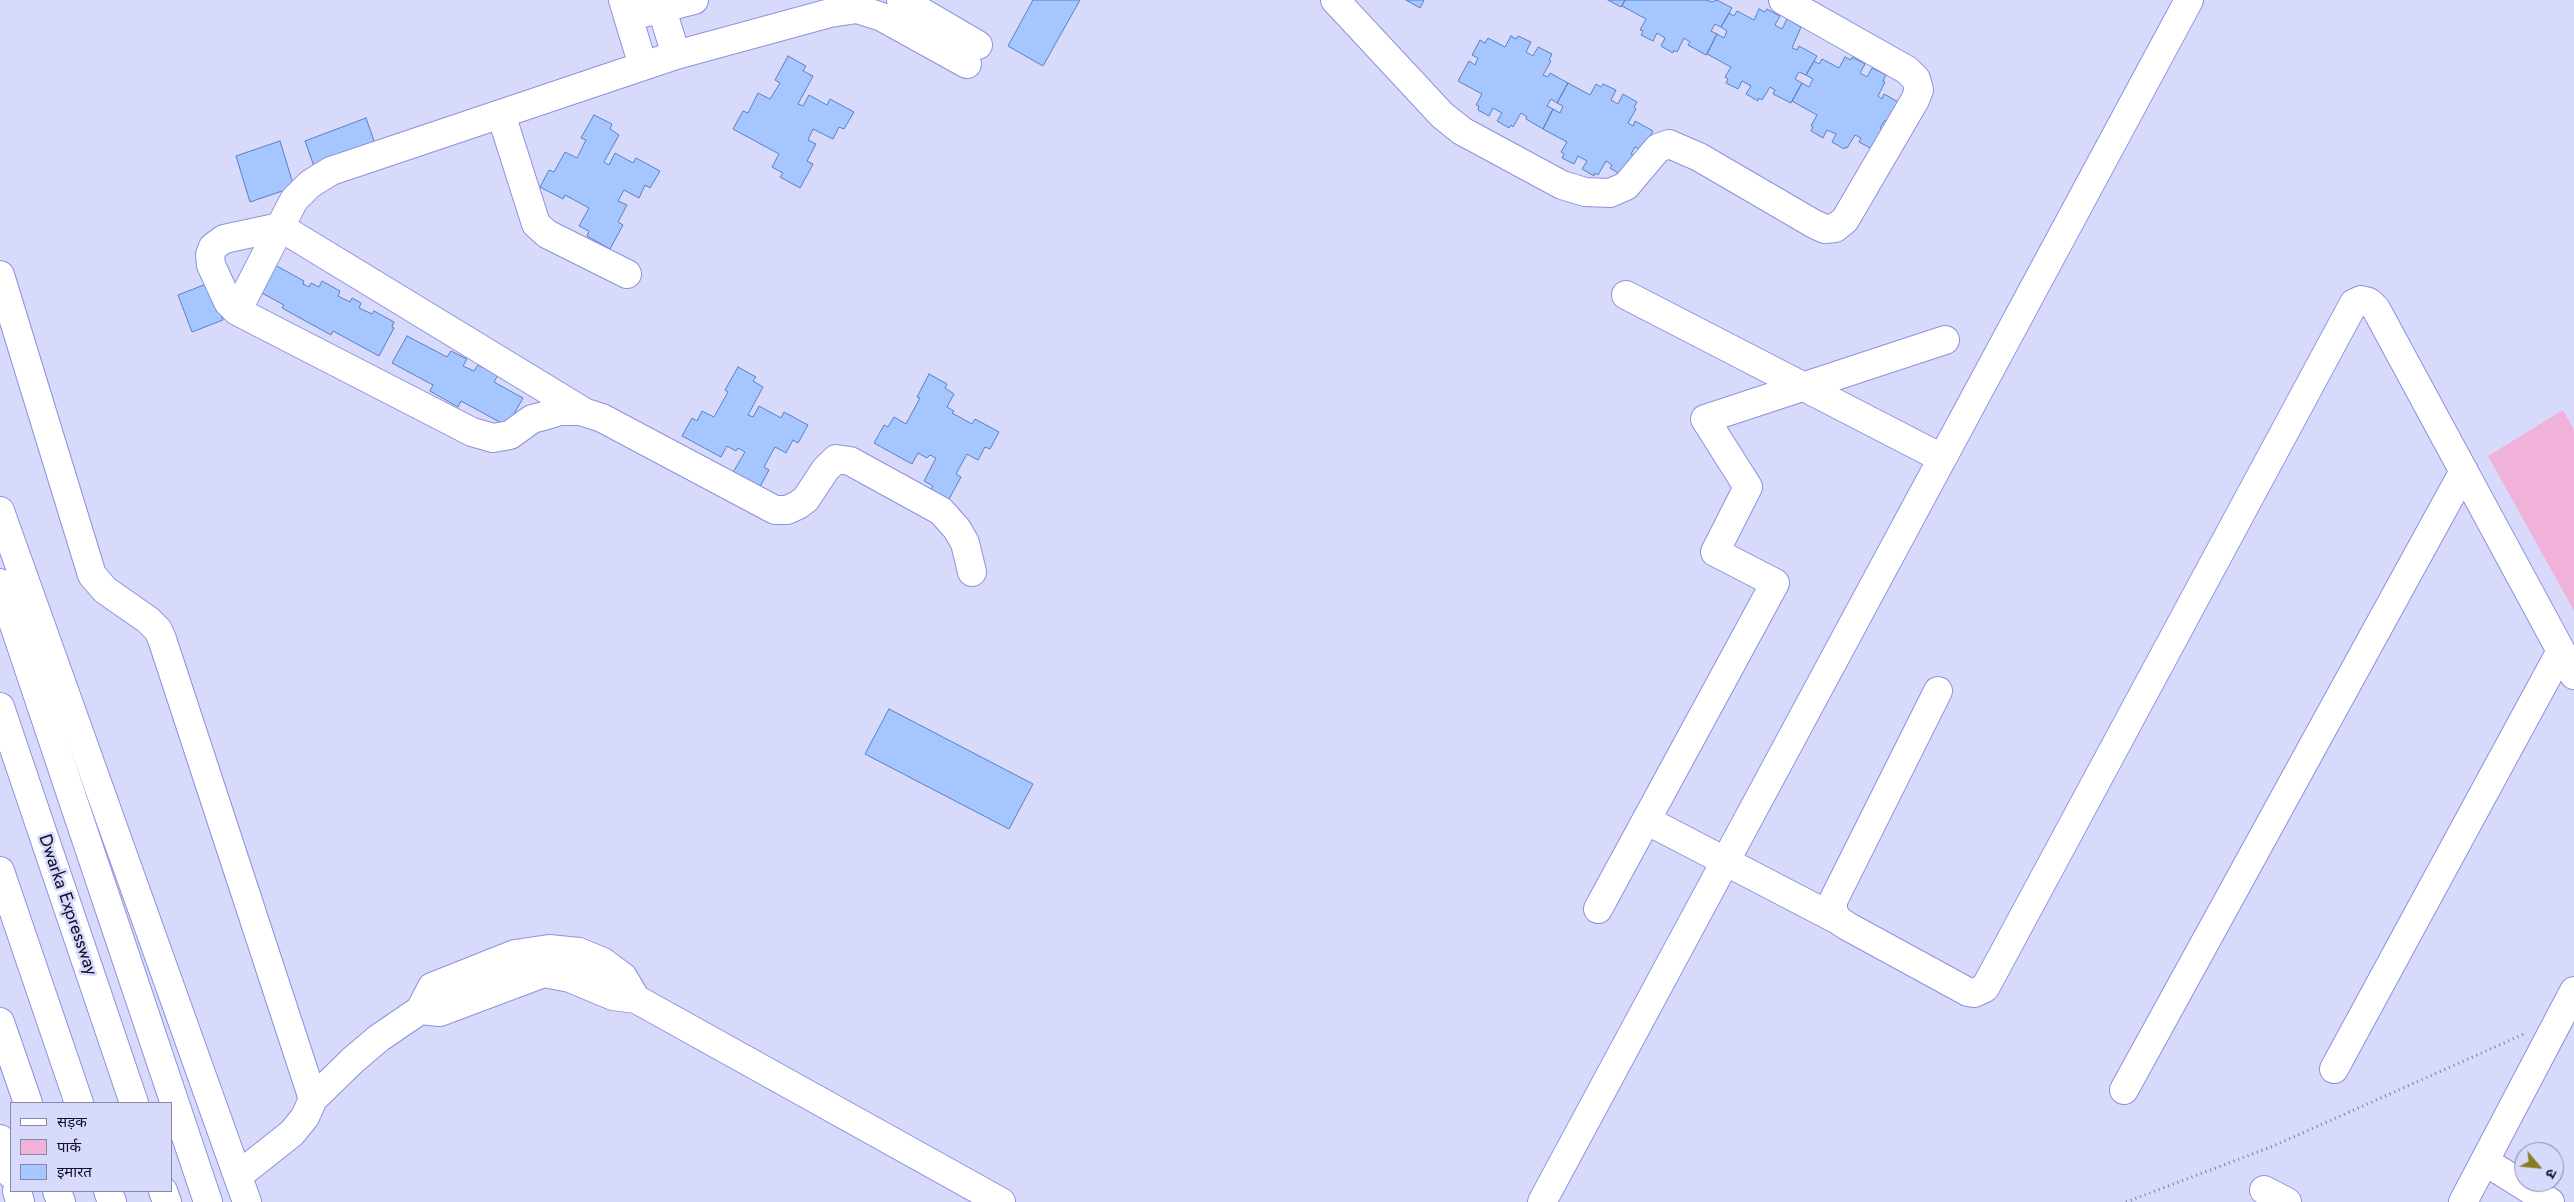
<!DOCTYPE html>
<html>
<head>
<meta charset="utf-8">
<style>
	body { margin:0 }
	#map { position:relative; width:2574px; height:1202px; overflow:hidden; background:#d7dafa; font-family:Jost,"Noto Sans Devanagari",sans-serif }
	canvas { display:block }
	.legend { position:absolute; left:10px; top:1102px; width:162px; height:90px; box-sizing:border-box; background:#d7dafa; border:1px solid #8788a7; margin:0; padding:6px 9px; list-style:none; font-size:15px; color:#0f0e2a }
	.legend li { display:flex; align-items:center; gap:10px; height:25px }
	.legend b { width:25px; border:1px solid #8788a7 }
	.north { position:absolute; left:2514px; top:1142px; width:50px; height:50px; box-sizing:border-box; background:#d7dafa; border:1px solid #8788a7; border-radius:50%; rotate:118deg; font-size:14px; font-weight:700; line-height:20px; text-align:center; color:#0f0e2a }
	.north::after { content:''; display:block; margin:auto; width:18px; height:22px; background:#897d23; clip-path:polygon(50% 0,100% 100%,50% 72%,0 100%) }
</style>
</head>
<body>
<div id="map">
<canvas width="2574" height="1202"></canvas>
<ul class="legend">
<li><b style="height:6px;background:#fff"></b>सड़क</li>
<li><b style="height:14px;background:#f0b2d9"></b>पार्क</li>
<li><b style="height:14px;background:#a5c6ff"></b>इमारत</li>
</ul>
<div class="north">उ</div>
</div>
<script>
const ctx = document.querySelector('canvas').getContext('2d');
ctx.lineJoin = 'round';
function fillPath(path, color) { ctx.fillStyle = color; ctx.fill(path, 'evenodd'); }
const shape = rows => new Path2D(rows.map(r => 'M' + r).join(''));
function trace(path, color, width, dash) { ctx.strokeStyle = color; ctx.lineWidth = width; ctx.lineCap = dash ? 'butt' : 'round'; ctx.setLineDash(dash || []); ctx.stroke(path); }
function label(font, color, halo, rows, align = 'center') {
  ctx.font = font + ' Jost,sans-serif'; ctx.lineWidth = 5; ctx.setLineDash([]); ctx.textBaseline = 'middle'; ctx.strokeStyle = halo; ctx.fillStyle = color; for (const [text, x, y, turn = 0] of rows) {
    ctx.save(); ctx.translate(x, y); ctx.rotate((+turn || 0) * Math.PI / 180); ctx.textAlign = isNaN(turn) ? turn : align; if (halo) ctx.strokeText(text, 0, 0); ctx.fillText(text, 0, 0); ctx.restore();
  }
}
fillPath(shape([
	[2563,410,2574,430,2574,611,2488,456]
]), '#f0b2d9');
const building = shape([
	[1033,0,1080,0,1043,66,1008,46,1033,0],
	[1406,0,1424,0,1420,8,1406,0],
	[1608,0,1625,0,1621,7,1608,0],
	[1625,0,1707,0,1712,2,1717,0,1732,8,1721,27,1715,24,1711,31,1717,34,1706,55,1688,45,1690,42,1684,38,1677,52,1674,50,1673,53,1661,46,1665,38,1657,33,1653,41,1641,35,1643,31,1640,30,1646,19,1622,6,1625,0],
	[1759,9,1765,12,1767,9,1780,16,1775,25,1782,29,1787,19,1801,27,1792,48,1797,50,1799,46,1817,56,1806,75,1799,72,1795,79,1802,83,1791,103,1773,94,1775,90,1770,87,1762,100,1759,98,1758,101,1746,94,1751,86,1742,81,1738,89,1726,83,1728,79,1725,77,1731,67,1707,54,1717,34,1724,38,1727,31,1721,27,1729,13,1734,16,1737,11,1754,20,1759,9],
	[1511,36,1516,39,1518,36,1531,42,1526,52,1533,56,1538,47,1552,54,1549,60,1551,61,1543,75,1548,77,1550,73,1568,83,1557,103,1551,99,1547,106,1553,109,1543,129,1526,119,1527,117,1521,113,1513,127,1511,125,1509,128,1497,121,1502,113,1493,108,1489,116,1478,110,1479,106,1476,105,1482,94,1458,81,1469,61,1475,65,1478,58,1472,55,1480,40,1485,43,1488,38,1505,47,1511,36],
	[788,56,806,66,803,71,813,76,798,104,803,106,809,95,827,105,830,99,854,112,844,129,839,127,833,139,813,129,808,140,816,144,807,161,813,164,800,188,780,177,783,173,772,167,779,154,733,129,743,111,748,113,758,93,770,99,780,83,775,80,788,56],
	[1845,57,1851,60,1852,57,1865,64,1860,73,1867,77,1872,68,1886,75,1883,81,1885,82,1878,96,1882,99,1884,94,1902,104,1891,123,1885,120,1880,128,1887,131,1876,151,1859,142,1861,138,1855,135,1847,148,1845,147,1844,149,1832,142,1836,134,1827,130,1823,138,1811,131,1813,127,1811,126,1817,115,1792,101,1802,83,1809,87,1813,79,1806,75,1814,61,1819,64,1822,59,1839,68,1845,57],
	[1568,83,1590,95,1596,84,1601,87,1603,84,1616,90,1611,100,1618,104,1623,94,1637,102,1634,107,1636,109,1628,123,1633,126,1635,121,1653,131,1642,150,1635,147,1631,154,1638,158,1627,178,1610,168,1612,165,1606,161,1598,175,1595,173,1594,176,1582,169,1587,161,1578,156,1574,164,1562,158,1564,154,1561,152,1567,142,1543,129,1553,109,1560,113,1563,106,1557,103,1568,83],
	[594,115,612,124,610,129,619,135,604,162,609,165,615,153,633,163,636,158,660,171,650,188,645,185,639,198,624,190,618,201,627,205,618,222,623,225,610,249,587,236,589,231,579,226,589,208,565,195,563,199,540,187,549,170,554,172,565,152,577,158,586,140,581,138,594,115],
	[366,118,377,149,316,172,305,141,366,118],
	[280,141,294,187,250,202,236,156,280,141],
	[275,265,304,281,303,284,309,287,311,283,319,287,322,281,340,291,338,296,350,302,352,298,361,303,359,308,372,314,374,311,394,322,392,327,394,328,379,356,333,331,331,335,282,308,284,305,260,292,275,265],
	[209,283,223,320,192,332,178,295,209,283],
	[407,336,447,357,451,351,467,359,463,366,474,371,478,365,498,375,494,382,523,398,507,426,461,401,458,407,430,391,433,385,392,363,407,336],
	[738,367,756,377,753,381,763,387,748,415,753,417,759,406,781,418,784,412,808,425,798,443,793,440,786,453,775,447,764,467,769,470,756,494,732,474,745,452,738,448,736,451,727,446,721,457,682,436,692,418,697,421,702,411,714,417,728,392,725,390,738,367],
	[929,374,947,384,945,388,954,394,947,407,954,411,952,413,972,424,975,419,999,432,990,449,985,447,978,460,967,454,956,474,961,477,948,501,930,491,933,486,924,481,936,458,930,455,927,458,918,453,912,464,874,443,884,425,888,427,894,417,906,424,920,398,917,397,929,374],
	[889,709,1033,784,1009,829,865,754,889,709]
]);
fillPath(building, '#a5c6ff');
trace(building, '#5a7fc1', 1);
const minor = shape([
	[623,0,643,66],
	[659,0,676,55],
	[901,0,978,45],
	[1335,0,1442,115,1462,131,1562,185,1585,192,1610,193,1626,186,1658,148,1669,144,1699,157,1814,224,1825,229,1835,228,1845,220,1915,100,1919,90,1916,79,1907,70,1783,0],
	[628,17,694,0],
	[967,64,882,17,857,9,830,13,676,55,331,171,310,184,294,200,237,311,472,432,493,438,510,435,532,419,544,416,560,411,580,411,602,418,775,510,787,510,798,505,806,499,825,470,836,459,850,461,941,511,957,529,965,543,972,572],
	[501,114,536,224,547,234,627,274],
	[0,275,92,575,105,590,148,620,158,630,162,639,313,1099],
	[1626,295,1932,453],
	[237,311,228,302,211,265,210,255,213,247,224,239,280,227,584,412],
	[0,511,247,1202],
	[1938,691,1833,901,1833,911,1838,920,1847,926,1968,992,1974,993,1985,988,2354,303,2361,300,2369,302,2376,309,2574,675],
	[1646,820,1838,920],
	[1598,909,1775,583,1715,552,1748,487,1705,419,1945,340],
	[420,1010,440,1012,544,973,570,978,613,996,636,999,1001,1202],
	[2334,1069,2561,651],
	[2124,1090,2464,471],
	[0,1139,11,1174],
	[2486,1162,2550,1202],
	[239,1175,292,1133,305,1117,313,1099,353,1060,379,1038,420,1010,432,987,515,954,549,949,579,952,603,962,623,977,636,999],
	[2264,1190,2287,1202],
	[17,1191,20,1202],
	[1542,1202,2189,0],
	[2463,1202,2574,991]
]);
const major = shape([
	[0,583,208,1202],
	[0,1022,28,1103],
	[57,1191,61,1202]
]);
const highway = shape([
	[0,707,134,1103],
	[0,871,79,1103],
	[108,1191,112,1202],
	[163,1191,167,1202]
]);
trace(minor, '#8e91dc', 30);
trace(major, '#8e91dc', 30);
trace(highway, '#8e91dc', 30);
trace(shape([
	[2126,1202,2271,1147,2524,1034]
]), '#7a7b99', 3, [1, 4]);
trace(minor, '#fff', 28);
trace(major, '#fff', 28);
trace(highway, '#fff', 28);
label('18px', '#0f0e2a', '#d7dafa', [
	["Dwarka Expressway",67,905,71]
]);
</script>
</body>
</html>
